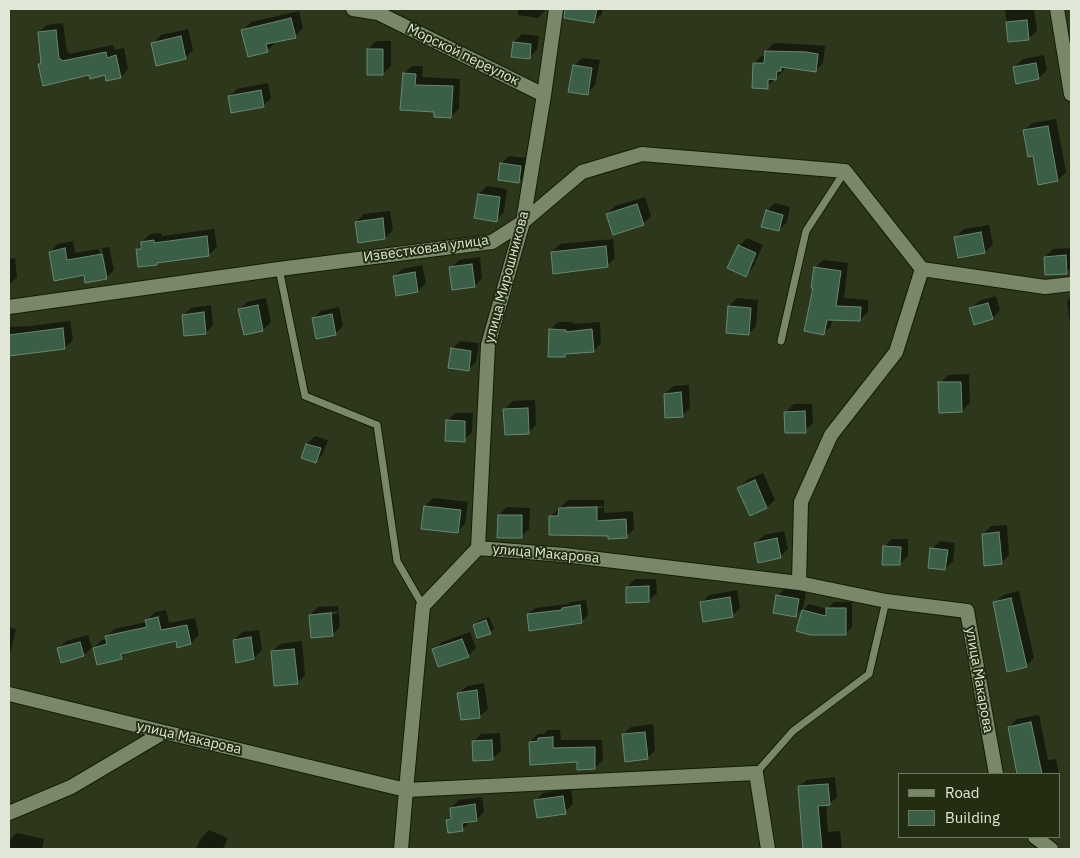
<!DOCTYPE html>
<html>
<head>
<meta charset="utf-8">
<style>
	body { margin:0 }
	#map { position:relative; width:1080px; height:858px; overflow:hidden; background:#2c371c; font-family:"IBM Plex Sans",sans-serif }
	canvas { display:block }
	.frame { position:absolute; inset:0; border:10px solid #e0e7d7; pointer-events:none }
	.legend { position:absolute; left:898px; top:773px; width:162px; height:65px; box-sizing:border-box; background:#222d12; border:1px solid #6e7761; margin:0; padding:6px 9px; list-style:none; font-size:15px; color:#e0e7d7 }
	.legend li { display:flex; align-items:center; gap:10px; height:25px }
	.legend b { width:25px; border:1px solid #6e7761 }
</style>
</head>
<body>
<div id="map">
<canvas width="1080" height="858"></canvas>
<div class="frame"></div>
<ul class="legend">
<li><b style="height:6px;background:#7a8769"></b>Road</li>
<li><b style="height:14px;background:#3b5e47"></b>Building</li>
</ul>
</div>
<script>
const ctx = document.querySelector('canvas').getContext('2d');
ctx.lineJoin = 'round';
function fillPath(path, color) { ctx.fillStyle = color; ctx.fill(path, 'evenodd'); }
const shape = rows => new Path2D(rows.map(r => 'M' + r).join(''));
function trace(path, color, width, dash) { ctx.strokeStyle = color; ctx.lineWidth = width; ctx.lineCap = dash ? 'butt' : 'round'; ctx.setLineDash(dash || []); ctx.stroke(path); }
function label(font, color, halo, rows, align = 'center') {
  ctx.font = font + ' "IBM Plex Sans",sans-serif'; ctx.lineWidth = 4; ctx.setLineDash([]); ctx.textBaseline = 'middle'; ctx.strokeStyle = halo; ctx.fillStyle = color; for (const [text, x, y, turn = 0] of rows) {
    ctx.save(); ctx.translate(x, y); ctx.rotate((+turn || 0) * Math.PI / 180); ctx.textAlign = isNaN(turn) ? turn : align; if (halo) ctx.strokeText(text, 0, 0); ctx.fillText(text, 0, 0); ctx.restore();
  }
}
fillPath(shape([
	[518,9,546,9,538,18,518,15],
	[579,9,603,9,602,14,594,21,577,19],
	[1005,9,1034,9,1037,31,1029,38,1009,40],
	[299,11,303,28,295,36,274,41,275,43,267,51,243,30,251,22],
	[63,23,67,52,69,52,69,54,113,45,115,50,124,48,128,69,121,77,106,74,90,74,40,65,42,62,39,32,47,25],
	[188,29,193,50,185,58,153,43,161,35],
	[522,34,539,36,537,50,529,58,513,56,514,42],
	[376,41,391,41,391,66,383,74,368,49],
	[774,43,815,45,825,46,823,63,815,71,784,66,784,70,767,87,754,63,762,56,766,56,766,51],
	[1044,55,1047,70,1039,78,1015,67,1023,59],
	[582,58,600,60,595,85,588,93,574,66],
	[412,66,423,66,422,77,460,79,459,109,451,116,435,111,404,74],
	[268,83,271,98,263,106,229,97,237,89],
	[1056,119,1066,172,1058,180,1034,155,1024,131,1032,123],
	[509,156,528,158,527,173,519,181,501,164],
	[487,186,507,189,504,212,496,220,479,194],
	[645,197,651,216,643,224,607,214,615,206],
	[775,203,790,207,787,222,779,230,767,211],
	[390,211,393,230,385,238,356,222,364,214],
	[989,225,993,244,985,252,956,237,964,229],
	[214,229,217,247,209,255,137,250,142,244,142,242,150,234,161,233,162,236],
	[747,238,763,245,753,267,745,275,739,246],
	[613,239,615,258,607,266,552,252,560,244],
	[73,241,75,253,99,249,104,274,107,274,102,248,109,247,114,270,106,278,85,274,50,252,58,244],
	[1071,248,1071,268,1066,273,1045,257,1053,249],
	[480,257,482,278,475,286,451,268,459,260],
	[15,258,17,277,9,285,9,259],
	[823,260,848,263,844,298,868,300,868,312,860,320,832,319,831,326,823,334,814,287,815,268],
	[422,265,426,283,418,291,394,277,402,269],
	[996,296,1000,310,993,318,971,309,979,301],
	[1071,297,1071,323,1070,324,1067,301],
	[266,298,271,322,263,330,239,310,247,302],
	[737,298,758,300,756,326,749,333,729,306],
	[211,305,213,325,206,333,183,316,191,308],
	[339,307,343,326,335,334,313,319,321,311],
	[70,321,73,340,65,348,11,354,9,357,9,327,30,326],
	[558,322,574,322,573,324,600,322,601,343,594,351,568,353,565,356,550,330],
	[460,341,479,343,476,362,468,370,452,349],
	[969,374,970,403,962,411,940,383,948,375],
	[689,385,690,408,682,416,665,394,673,386],
	[535,400,536,425,528,433,505,409,513,401],
	[794,404,812,404,813,423,805,431,786,412],
	[455,413,473,413,472,432,464,440,447,421],
	[315,436,328,440,323,454,316,462,307,444],
	[763,473,775,500,767,507,739,488,747,480],
	[433,498,468,502,465,524,457,532,422,528,425,506],
	[568,500,604,500,604,513,633,511,634,529,626,537,609,535,550,517],
	[566,506,603,506,603,508,566,509],
	[507,507,530,508,529,529,521,537,499,515],
	[1007,525,1009,555,1001,563,983,534,991,526],
	[784,531,788,549,780,557,756,543,764,535],
	[892,539,908,539,908,556,900,564,884,547],
	[940,541,955,543,953,561,945,569,932,549],
	[635,579,656,579,657,593,649,601,627,587],
	[785,588,806,592,803,608,795,616,778,596],
	[737,590,740,608,732,616,701,603,709,595],
	[1019,591,1034,658,1026,666,995,603,1003,595],
	[586,600,588,615,581,622,528,614,535,608,568,604,570,602],
	[834,602,852,602,852,627,845,634,803,611,809,604,827,609],
	[338,606,340,627,332,635,310,615,318,607],
	[337,611,337,614,317,615,317,613],
	[166,610,169,623,195,618,199,635,191,643,177,640,128,651,121,657,94,648,102,640,107,639,106,637,114,629,147,622,147,620,155,612],
	[489,617,494,629,490,632,474,625,478,621],
	[9,627,16,629,11,650,9,653],
	[259,630,262,650,254,658,234,640,242,632],
	[470,632,476,648,468,656,434,650,442,642],
	[88,635,92,647,84,655,62,661,58,649,66,641],
	[302,641,305,675,297,683,272,652,280,644],
	[484,683,488,709,480,716,462,719,459,693,467,686],
	[1039,715,1048,760,1056,759,1059,774,1016,774,1015,772,1018,770,1009,727,1017,719],
	[653,724,655,750,648,758,623,735,631,727],
	[547,730,560,730,561,740,602,740,603,760,595,768,530,742,538,734,544,734],
	[500,733,501,751,493,758,473,742,481,734],
	[835,777,837,797,829,804,826,804,828,832,840,831,842,849,804,849,799,787,807,780],
	[571,788,573,804,565,812,536,800,543,793],
	[482,797,484,812,476,820,470,822,462,830,447,820,452,816,451,808,459,800],
	[209,830,228,838,223,849,196,849,201,838],
	[17,833,44,839,42,849,9,849,9,841]
]), '#0007');
const building = shape([
	[565,9,597,9,594,23,564,18,565,9],
	[291,18,296,38,266,44,268,52,248,57,241,30,291,18],
	[1027,20,1029,40,1008,42,1006,22,1027,20],
	[56,30,59,59,61,59,62,61,106,52,107,58,116,55,121,78,106,81,105,75,90,79,89,75,43,86,38,64,41,64,38,32,56,30],
	[181,36,186,59,156,66,151,43,181,36],
	[513,42,531,44,530,59,511,57,513,42],
	[367,49,383,49,383,75,367,75,367,49],
	[765,51,806,52,818,54,816,72,781,67,781,71,777,71,776,80,768,79,768,89,752,88,753,63,764,63,765,51],
	[1036,63,1039,79,1016,84,1013,67,1036,63],
	[573,65,592,68,588,95,568,92,573,65],
	[403,73,416,74,415,85,453,86,451,118,434,117,434,112,400,110,403,73],
	[261,90,264,107,231,113,228,96,261,90],
	[1048,126,1058,181,1038,185,1033,156,1028,157,1023,130,1048,126],
	[500,163,521,166,519,183,498,180,500,163],
	[478,194,500,197,497,222,474,218,478,194],
	[637,204,644,225,613,235,606,214,637,204],
	[766,210,783,215,779,231,761,227,766,210],
	[383,218,385,239,358,243,355,222,383,218],
	[981,232,985,253,958,258,954,237,981,232],
	[207,236,209,256,157,263,157,265,138,267,136,249,141,249,141,242,154,240,154,243,207,236],
	[738,245,756,253,746,277,727,268,738,245],
	[606,246,608,267,553,274,551,252,606,246],
	[65,248,67,260,102,254,107,279,85,283,84,275,54,281,49,252,65,248],
	[1066,255,1067,274,1045,275,1044,257,1066,255],
	[472,264,475,287,452,290,449,267,472,264],
	[814,267,841,271,836,306,861,307,860,321,827,320,824,335,804,331,813,288,811,288,814,267],
	[415,272,418,292,396,296,393,276,415,272],
	[988,303,993,319,974,325,969,308,988,303],
	[258,305,263,331,244,335,238,309,258,305],
	[728,306,751,308,749,335,726,333,728,306],
	[204,312,206,334,184,336,182,315,204,312],
	[332,314,336,335,316,339,312,318,332,314],
	[63,328,65,349,9,356,9,335,63,328],
	[549,329,566,330,566,332,592,329,594,352,565,354,565,357,548,357,549,329],
	[451,348,471,351,469,371,448,368,451,348],
	[938,382,961,382,962,412,939,413,938,382],
	[681,392,683,417,665,418,664,394,681,392],
	[528,408,529,434,505,435,503,409,528,408],
	[805,411,806,433,785,433,784,412,805,411],
	[446,420,465,421,465,442,445,441,446,420],
	[306,444,321,448,316,463,301,458,306,444],
	[755,480,767,508,750,516,737,488,755,480],
	[424,506,461,510,458,533,421,529,424,506],
	[597,507,597,521,626,519,627,538,608,539,608,536,549,535,549,516,558,516,559,508,597,507],
	[498,515,522,515,522,538,497,538,498,515],
	[999,532,1002,564,984,566,982,534,999,532],
	[777,538,781,558,758,563,754,543,777,538],
	[883,546,901,547,900,565,882,565,883,546],
	[930,548,948,550,945,570,928,568,930,548],
	[649,586,649,602,626,603,626,587,649,586],
	[776,595,799,599,796,617,773,613,776,595],
	[730,597,733,617,703,622,700,602,730,597],
	[1011,598,1027,667,1007,672,993,602,1011,598],
	[580,605,582,623,529,631,527,614,562,610,562,608,580,605],
	[826,608,846,608,846,635,810,635,796,631,802,610,826,616,826,608],
	[331,613,333,636,311,638,309,615,331,613],
	[158,617,161,630,187,625,191,644,177,648,176,641,121,654,122,659,97,665,93,648,107,644,105,636,147,627,145,620,158,617],
	[486,620,491,634,477,638,473,625,486,620],
	[251,637,254,659,236,663,233,640,251,637],
	[462,639,469,657,438,667,432,649,462,639],
	[80,642,84,656,61,663,57,648,80,642],
	[294,649,298,684,274,686,271,651,294,649],
	[477,690,480,718,461,720,457,693,477,690],
	[1031,722,1042,774,1017,774,1008,727,1031,722],
	[645,732,648,759,625,762,622,734,645,732],
	[553,737,553,748,595,747,595,769,577,770,577,762,530,765,529,742,538,741,538,738,553,737],
	[492,740,493,760,473,761,472,741,492,740],
	[828,784,830,805,818,806,822,849,803,849,798,786,828,784],
	[563,796,566,814,537,818,534,800,563,796],
	[475,804,477,821,462,823,463,831,448,833,446,820,451,819,450,808,475,804]
]);
fillPath(building, '#3b5e47');
trace(building, '#698772', 1);
const service = shape([
	[279,269,305,396,377,425,397,561,423,606],
	[781,341,806,231,845,171],
	[756,773,793,731,869,674,886,601]
]);
const minor = shape([
	[353,9,378,13,544,95],
	[1057,9,1071,94],
	[922,269,1045,287,1071,284],
	[9,307,279,269,492,242,523,222,582,172,642,154,845,171,922,269,896,352,831,435,801,502,799,583],
	[478,548,564,555,799,583,886,601,967,611,996,774],
	[478,548,488,345,523,222,544,95,556,9],
	[9,694,164,732,406,790,423,606,478,548],
	[9,813,71,787,164,732],
	[1035,837,1051,849],
	[401,849,406,790,756,773,768,849]
]);
trace(service, '#141e05', 9);
trace(minor, '#141e05', 16);
trace(service, '#7a8769', 7);
trace(minor, '#7a8769', 14);
label('14px', '#e0e7d7', '#222d12', [
	["Морской переулок",463,55,26],
	["Известковая улица",426,249,-8],
	["улица Мирошникова",507,277,-75],
	["улица Макарова",546,554,5],
	["улица Макарова",979,680,80],
	["улица Макарова",189,738,13]
]);
</script>
</body>
</html>
